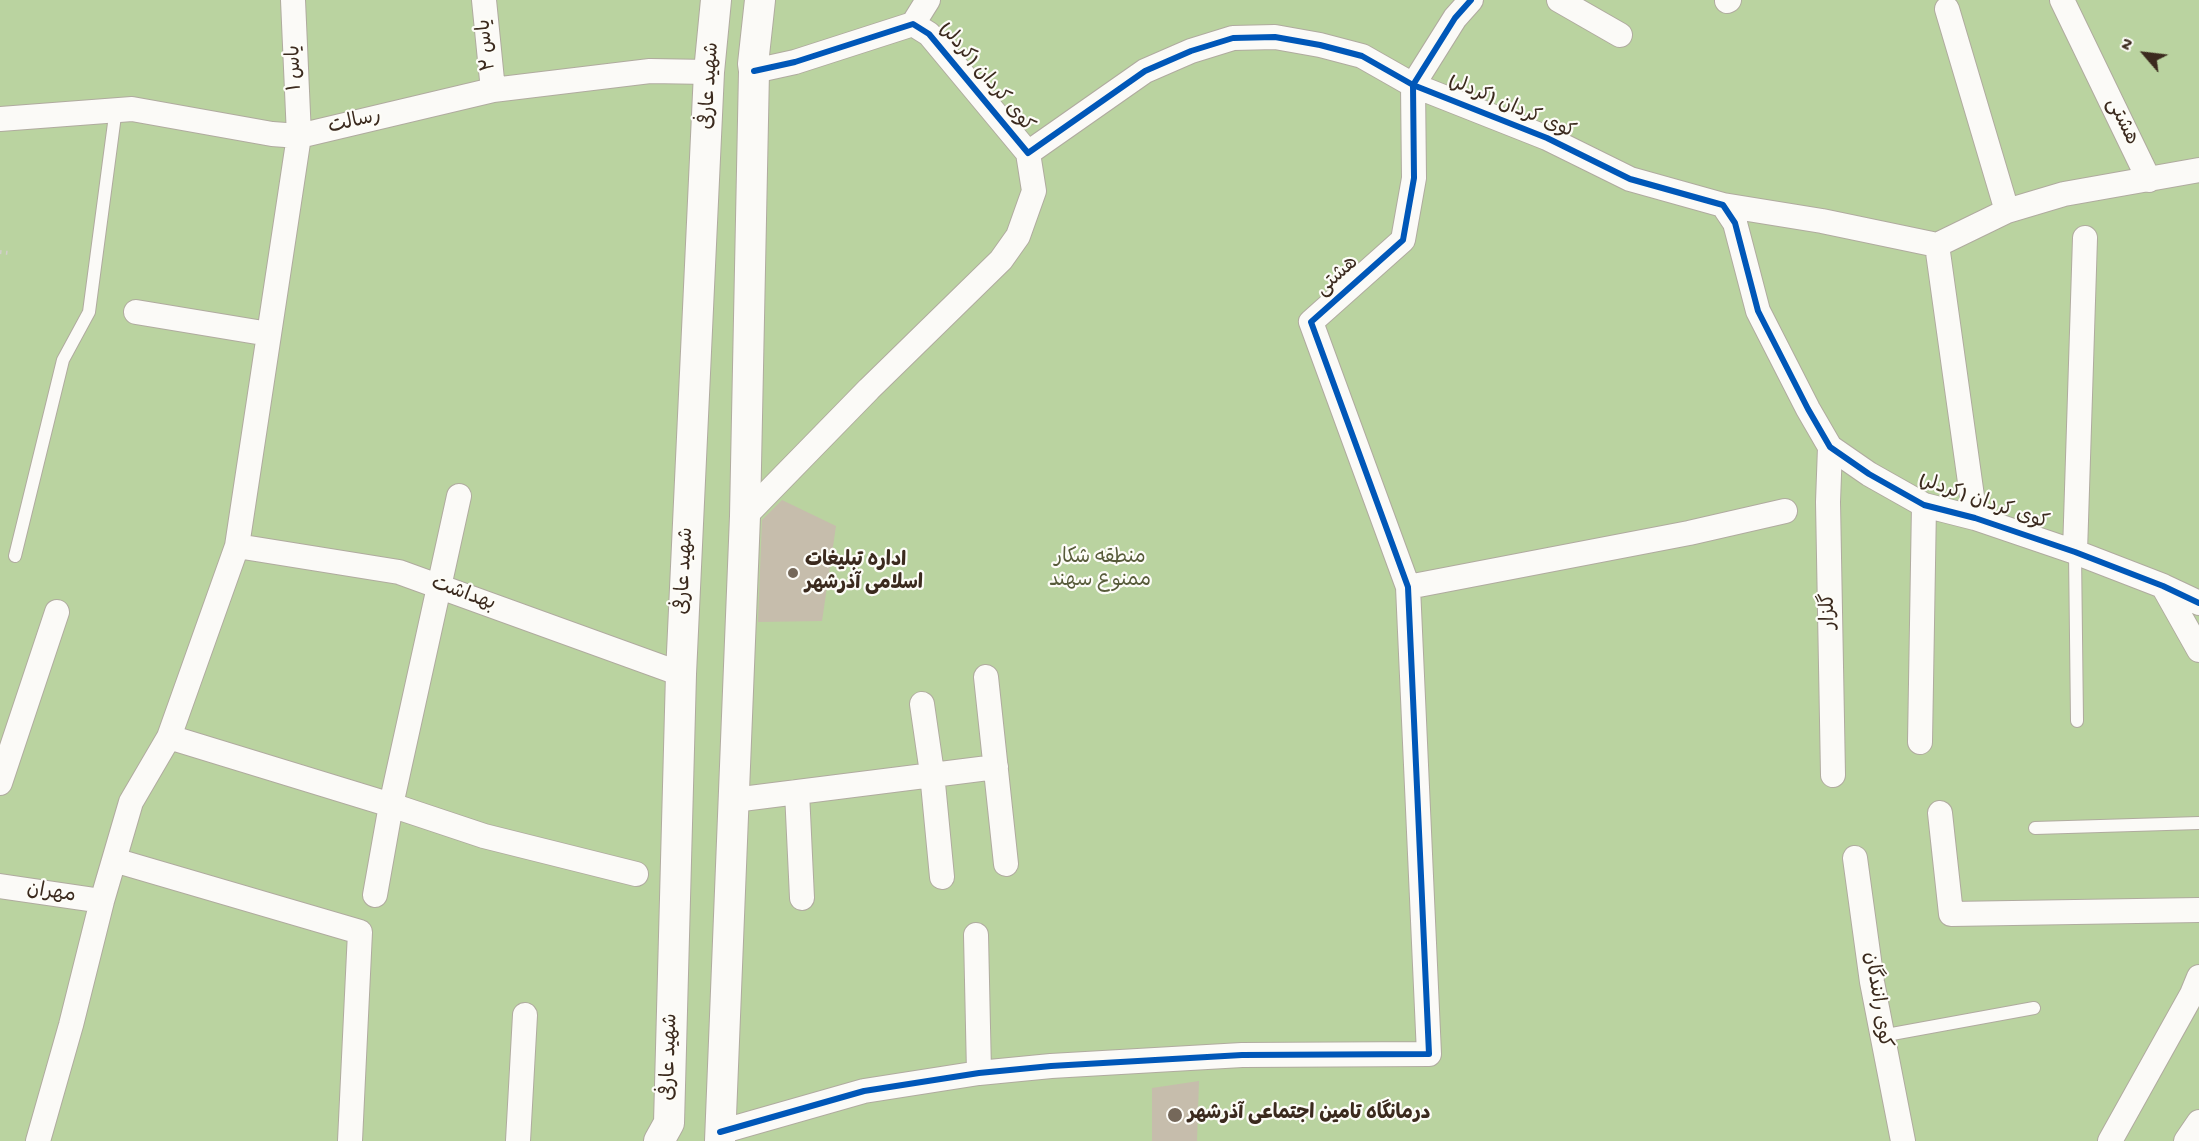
<!DOCTYPE html>
<html>
<head>
<meta charset="utf-8">
<style>
	body { margin:0 }
	#map { position:relative; width:2199px; height:1141px; overflow:hidden; background:#e2dcca; font-family:"Gochi Hand",sans-serif }
	canvas { display:block }
	.north { position:absolute; left:2115px; top:24px; width:60px; height:60px; -webkit-text-stroke:4px #fdfcf7; paint-order:stroke; rotate:298deg; font-size:16px; font-weight:700; line-height:24px; text-align:center; color:#3b2a1e }
	.north::after { content:''; display:block; margin:auto; width:21px; height:27px; background:#3b2a1e; clip-path:polygon(50% 0,100% 100%,50% 72%,0 100%) }
</style>
</head>
<body>
<div id="map">
<canvas width="2199" height="1141"></canvas>
<div class="north">N</div>
</div>
<script>
const ctx = document.querySelector('canvas').getContext('2d');
ctx.lineJoin = 'round';
function fillPath(path, color) { ctx.fillStyle = color; ctx.fill(path, 'evenodd'); }
const shape = rows => new Path2D(rows.map(r => 'M' + r).join(''));
function trace(path, color, width, dash) { ctx.strokeStyle = color; ctx.lineWidth = width; ctx.lineCap = dash ? 'butt' : 'round'; ctx.setLineDash(dash || []); ctx.stroke(path); }
function label(font, color, halo, rows, align = 'center') {
  ctx.font = font + ' "Gochi Hand","Playpen Sans Arabic",sans-serif'; ctx.lineWidth = 4.5; ctx.setLineDash([]); ctx.textBaseline = 'middle'; ctx.strokeStyle = halo; ctx.fillStyle = color; for (const [text, x, y, turn = 0] of rows) {
    ctx.save(); ctx.translate(x, y); ctx.rotate((+turn || 0) * Math.PI / 180); ctx.textAlign = isNaN(turn) ? turn : align; if (halo) ctx.strokeText(text, 0, 0); ctx.fillText(text, 0, 0); ctx.restore();
  }
}
fillPath(shape([
	[0,0,2199,0,2199,1141,0,1141]
]), '#bad3a0');
fillPath(shape([
	[782,500,836,526,822,621,758,622,762,520],
	[1199,1081,1197,1141,1152,1141,1152,1088]
]), '#c6bdac');
const service = shape([
	[2075,552,2077,721],
	[15,556,63,360,89,312,116,108],
	[2035,828,2199,823],
	[1881,1036,2034,1008]
]);
const minor = shape([
	[484,0,493,90],
	[1559,0,1620,35],
	[2062,0,2149,180],
	[1727,1,1729,0],
	[1947,9,2007,211],
	[913,24,928,0],
	[754,71,795,62,913,24,929,34,1028,153,1145,71,1191,51,1233,38,1275,37,1320,45,1362,56,1413,85,1547,138,1630,179,1723,205,1735,223,1758,311,1808,409,1830,447,1869,474,1924,505,1975,518,2075,552,2163,586,2199,603],
	[0,119,132,109,272,134,299,136,493,90,650,71,709,72],
	[1723,205,1822,221,1937,245,1975,518],
	[1937,245,2007,211,2064,194,2199,170],
	[136,312,269,334],
	[1830,447,1828,502,1833,775],
	[745,516,869,389,1001,260,1018,236,1034,191,1028,153],
	[237,546,399,572,681,674],
	[2075,552,2085,238],
	[2163,586,2199,650],
	[1408,587,1689,533,1785,511],
	[986,677,1006,864],
	[922,704,932,773,942,877],
	[169,737,391,805,484,836,636,874],
	[1920,742,1924,505],
	[0,783,57,612],
	[797,792,802,898],
	[734,800,996,767],
	[1940,813,1951,914,2199,910],
	[1855,858,1872,982,1903,1141],
	[114,860,360,932,350,1141],
	[0,886,102,901],
	[375,895,391,805,459,496],
	[976,935,979,1073],
	[720,1132,864,1091,979,1073,1051,1066,1242,1055,1429,1054,1408,587,1311,322,1403,240,1414,178,1413,85,1455,18,1471,0],
	[38,1141,71,1025,102,901,131,802,169,737,237,546,299,136,293,0],
	[518,1141,525,1015],
	[2110,1141,2192,994,2199,977],
	[2186,1141,2199,1122]
]);
const tertiary = shape([
	[659,1141,669,1123,681,674,709,72,716,0],
	[720,1141,745,516,754,71,753,64,760,0]
]);
trace(service, '#b0ab9f', 14);
trace(minor, '#b0ab9f', 26);
trace(tertiary, '#b0ab9f', 32);
trace(shape([
	[0,252,9,253]
]), '#d2cfca', 4, [1.5, 4.5]);
trace(service, '#fbfaf7', 12);
trace(minor, '#fbfaf7', 24);
trace(tertiary, '#fbfaf7', 30);
trace(shape([
	[754,71,795,62,913,24,929,34,1028,153,1145,71,1191,51,1233,38,1275,37,1320,45,1362,56,1413,85,1547,138,1630,179,1723,205,1735,223,1758,311,1808,409,1830,447,1869,474,1924,505,1975,518,2075,552,2163,586,2199,603],
	[720,1132,864,1091,979,1073,1051,1066,1242,1055,1429,1054,1408,587,1311,322,1403,240,1414,178,1413,85,1455,18,1471,0]
]), '#0057b8', 6);
for (const [x, y, r, color] of [
	[793,573,6,"#75685a"],
	[1175,1115,8,"#75685a"]
]) { const dot = new Path2D(); dot.arc(x, y, r, 0, 2 * Math.PI); ctx.fillStyle = color; ctx.fill(dot); trace(dot, '#fdfcf7', 2); }
label('20px', '#3b2a1e', '#fdfcf7', [
	["یاس ۲",488,45,-96],
	["یاس ۱",296,68,-92],
	["کوی کردان (کردلر)",985,78,50],
	["شهید عارفی",711,86,-86],
	["کوی کردان (کردلر)",1511,108,23],
	["هشتی",2121,122,64],
	["رسالت",355,123,-13],
	["هشتی",1338,277,-42],
	["کوی کردان (کردلر)",1983,503,19],
	["شهید عارفی",686,571,-87],
	["بهداشت",463,595,20],
	["گلزار",1830,611,-91],
	["مهران",51,894,9],
	["کوی رانندگان",1876,1000,81],
	["شهید عارفی",671,1057,-88]
]);
label('20px', '#575b3a', '#fdfcf7', [
	["منطقه شکار",1100,559],
	["ممنوع سهند",1100,582]
]);
label('bold 20px', '#3b2a1e', '#fdfcf7', [
	["اداره تبلیغات",805,562],
	["اسلامی آذرشهر",805,585],
	["درمانگاه تامین اجتماعی آذرشهر",1188,1115]
], 'left');
</script>
</body>
</html>
